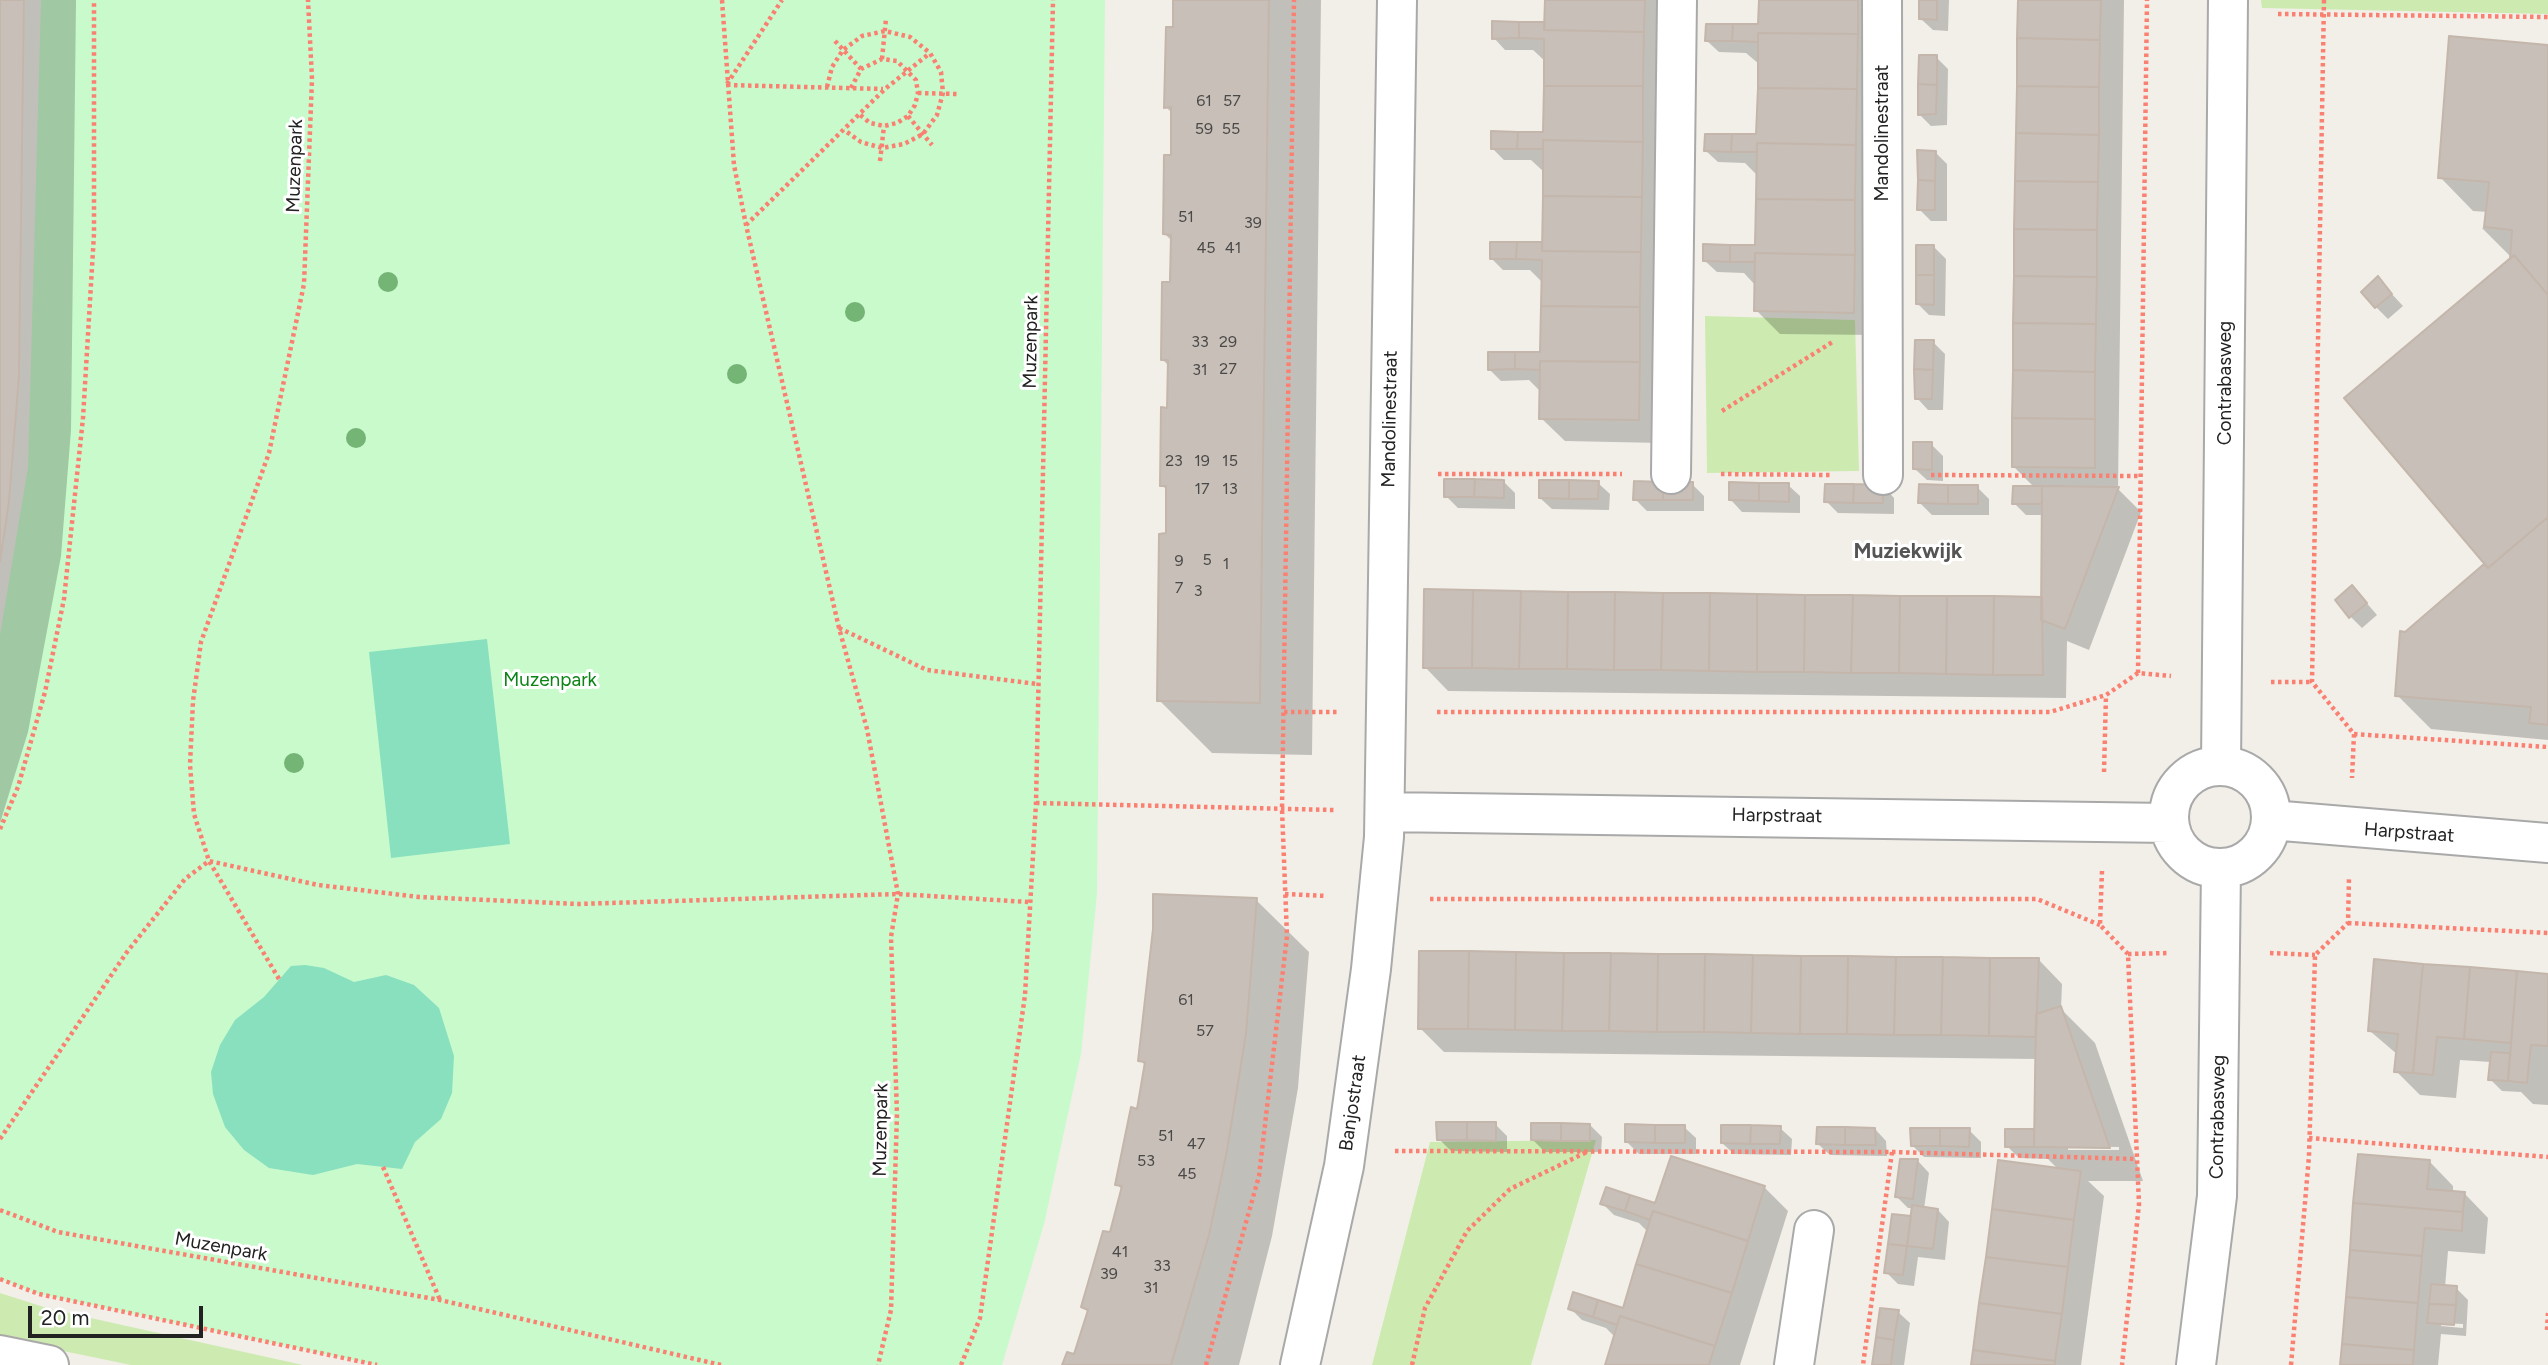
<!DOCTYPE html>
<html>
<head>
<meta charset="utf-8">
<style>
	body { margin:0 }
	#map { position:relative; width:2548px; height:1365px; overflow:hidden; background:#f2efe9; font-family:Figtree,sans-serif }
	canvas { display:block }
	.scale { position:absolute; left:28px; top:1306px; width:175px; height:32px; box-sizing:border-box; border:4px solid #222; border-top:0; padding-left:9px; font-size:21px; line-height:24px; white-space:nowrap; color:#222; -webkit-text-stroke:5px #fff; paint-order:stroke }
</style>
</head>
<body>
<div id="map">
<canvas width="2548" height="1365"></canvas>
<div class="scale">20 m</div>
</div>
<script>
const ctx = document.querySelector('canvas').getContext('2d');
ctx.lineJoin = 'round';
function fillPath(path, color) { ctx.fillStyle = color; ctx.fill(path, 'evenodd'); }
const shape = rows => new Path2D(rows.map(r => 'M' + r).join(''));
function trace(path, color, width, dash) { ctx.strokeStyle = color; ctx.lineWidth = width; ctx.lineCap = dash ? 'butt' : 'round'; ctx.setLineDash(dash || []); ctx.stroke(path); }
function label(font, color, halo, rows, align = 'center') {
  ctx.font = font + ' Figtree,sans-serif'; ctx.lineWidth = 6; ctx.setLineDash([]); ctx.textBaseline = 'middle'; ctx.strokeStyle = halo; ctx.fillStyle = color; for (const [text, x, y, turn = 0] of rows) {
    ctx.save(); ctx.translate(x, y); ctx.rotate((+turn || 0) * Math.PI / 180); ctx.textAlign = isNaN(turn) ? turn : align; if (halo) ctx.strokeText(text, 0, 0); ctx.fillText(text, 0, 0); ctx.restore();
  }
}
fillPath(shape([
	[2261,0,2548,0,2548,14,2262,8],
	[1705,316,1855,320,1859,471,1707,473],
	[1596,1140,1531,1365,1372,1365,1430,1142],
	[0,1293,50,1309,303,1365,131,1365,0,1338]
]), '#cdebb0');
fillPath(shape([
	[41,0,1105,0,1097,894,1081,1054,1044,1224,1002,1365,377,1365,39,1294,0,1279,0,635,28,467]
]), '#c8facc');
fillPath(shape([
	[487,639,510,844,391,858,369,652],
	[305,965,324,968,354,982,386,975,414,985,439,1008,454,1056,452,1093,441,1119,415,1142,402,1169,357,1164,313,1175,269,1168,244,1150,225,1127,213,1094,211,1072,220,1045,235,1020,264,997,291,966]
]), '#88e0be');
fillPath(shape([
	[0,0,76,0,71,430,61,556,28,732,0,823],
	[1174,0,1321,0,1312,755,1212,753,1159,700,1168,535,1168,492,1162,485,1170,367,1163,360,1172,241,1165,234,1173,157,1173,114,1166,107],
	[1547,0,1668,0,1662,443,1565,441,1541,418,1542,393,1529,380,1501,381,1489,369,1542,354,1542,282,1530,270,1503,270,1491,258,1492,243,1543,244,1544,172,1531,160,1504,160,1492,148,1545,133,1546,62,1533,50,1505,50,1494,38,1546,23],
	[1760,0,1879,0,1877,335,1780,334,1756,310,1756,286,1744,273,1717,272,1705,261,1757,247,1757,175,1745,163,1718,162,1706,151,1758,136,1759,64,1746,53,1719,52,1707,41,1760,26],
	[1921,0,1949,0,1948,31,1933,30,1921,19],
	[2019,0,2124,0,2118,489,2141,512,2089,650,2067,641,2066,698,1448,691,1425,667,2043,599,2044,515,2026,515,2014,503,2035,488,2014,467],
	[2548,47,2548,740,2431,729,2397,695,2406,633,2487,564,2512,258,2482,228,2487,226,2488,212,2473,211,2440,177],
	[1936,57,1948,69,1947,125,1931,126,1919,114],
	[1935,152,1947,164,1947,221,1931,221,1919,209],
	[1934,247,1946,259,1945,316,1929,315,1918,304],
	[2389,291,2403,306,2388,319,2376,307],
	[1933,342,1945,354,1943,410,1928,410,1917,398],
	[1931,444,1943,456,1943,481,1927,480,1915,469],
	[1503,481,1515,493,1515,509,1458,508,1446,496],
	[1598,483,1610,494,1609,510,1552,509,1540,498],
	[1692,484,1704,496,1704,511,1647,511,1635,499],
	[1788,485,1800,496,1800,513,1742,512,1731,500],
	[1883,486,1894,498,1894,514,1838,513,1826,501],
	[1977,487,1989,499,1989,515,1932,515,1920,503],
	[2364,600,2377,615,2362,628,2351,617],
	[1256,900,1309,952,1298,1088,1272,1236,1239,1365,1064,1365,1075,1356,1089,1313,1083,1307,1111,1234,1122,1190,1117,1184,1139,1111,1146,1066,1140,1060,1154,930],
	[2039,960,2062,984,2061,1009,2095,1043,2143,1181,2088,1181,2104,1196,2081,1365,1973,1365,2059,1170,2048,1159,2019,1158,2007,1146,2006,1131,2036,1131,2037,1059,1444,1052,1420,1028],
	[2068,1146,2119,1147,2119,1150,2068,1150],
	[2376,961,2548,975,2548,1105,2533,1104,2521,1092,2502,1091,2490,1079,2491,1062,2460,1060,2456,1098,2420,1095,2396,1071,2398,1055,2370,1031],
	[1495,1124,1507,1136,1507,1152,1451,1151,1439,1139],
	[1590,1125,1602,1137,1601,1152,1545,1152,1533,1140],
	[1684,1127,1696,1138,1696,1154,1639,1154,1627,1142],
	[1780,1128,1792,1139,1791,1155,1734,1154,1722,1143],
	[1875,1129,1886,1141,1887,1156,1830,1155,1818,1144],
	[1969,1130,1981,1142,1981,1158,1924,1157,1912,1145],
	[1918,1161,1929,1173,1924,1209,1938,1210,1949,1222,1945,1260,1918,1257,1914,1286,1898,1284,1886,1272,1913,1218,1913,1208,1908,1208,1896,1196],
	[2430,1162,2453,1186,2453,1193,2465,1194,2488,1218,2485,1254,2448,1251,2445,1287,2456,1288,2468,1300,2466,1336,2441,1334,2438,1365,2342,1365],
	[2441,1323,2463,1324,2463,1328,2441,1326],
	[1764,1187,1788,1211,1740,1365,1607,1365,1615,1337,1606,1328,1582,1320,1570,1308,1624,1310,1648,1232,1639,1223,1614,1215,1602,1203,1656,1205],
	[1898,1312,1910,1323,1904,1365,1874,1365]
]), '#0003');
const building = shape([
	[0,0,24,0,19,376,9,502,0,562,0,0],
	[1173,0,1269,0,1260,703,1157,701,1159,534,1166,533,1166,486,1160,486,1161,407,1167,408,1168,360,1161,360,1162,282,1170,282,1171,235,1163,234,1164,155,1171,155,1171,107,1164,108,1166,27,1173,27,1173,0],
	[1545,0,1645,0,1644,32,1544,30,1545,0],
	[1759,0,1858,0,1858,34,1758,33,1758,42,1732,41,1733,24,1758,24,1759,0],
	[1919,0,1937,0,1937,20,1919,19,1919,0],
	[2018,0,2101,0,2100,40,2017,38,2018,0],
	[1492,21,1519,22,1519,38,1492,39,1492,21],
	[1519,22,1545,22,1544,30,1644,32,1643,86,1544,86,1544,39,1519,38,1519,22],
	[1706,24,1733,24,1732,41,1705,41,1706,24],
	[1758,33,1858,34,1857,89,1758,88,1758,33],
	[2449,36,2548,45,2548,295,2514,255,2510,259,2512,230,2484,227,2489,182,2438,178,2449,36],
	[2017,38,2100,40,2099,87,2017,86,2017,38],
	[1919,55,1937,55,1937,85,1918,84,1919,55],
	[1918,84,1937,85,1936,114,1918,115,1918,84],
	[1544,86,1643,86,1643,142,1543,140,1543,149,1517,149,1518,132,1543,132,1544,86],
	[2017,86,2099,87,2099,135,2016,133,2017,86],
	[1758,88,1857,89,1856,145,1757,143,1757,152,1731,152,1732,134,1756,134,1758,88],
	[1491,131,1518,132,1517,149,1491,149,1491,131],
	[2016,133,2099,135,2098,182,2015,181,2016,133],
	[1705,134,1732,134,1731,152,1704,151,1705,134],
	[1543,140,1643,142,1642,197,1543,196,1543,140],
	[1757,143,1856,145,1855,200,1756,199,1757,143],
	[1917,150,1936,151,1935,181,1918,180,1917,150],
	[1918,180,1935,181,1935,210,1917,210,1918,180],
	[2015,181,2098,182,2097,230,2014,229,2015,181],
	[1543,196,1642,197,1641,252,1542,251,1543,196],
	[1756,199,1855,200,1855,255,1755,253,1755,262,1730,262,1730,245,1755,245,1756,199],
	[2014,229,2097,230,2097,277,2014,276,2014,229],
	[1490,242,1517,242,1516,259,1490,259,1490,242],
	[1517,242,1542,242,1542,251,1641,252,1640,307,1541,306,1542,260,1516,259,1517,242],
	[1703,244,1730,245,1730,262,1703,261,1703,244],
	[1916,245,1934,245,1934,275,1916,275,1916,245],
	[1755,253,1855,255,1854,313,1754,311,1755,253],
	[2514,255,2548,295,2548,517,2488,568,2344,398,2514,255],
	[1916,275,1934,275,1934,305,1916,304,1916,275],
	[2014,276,2097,277,2096,324,2013,323,2014,276],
	[2378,276,2392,294,2375,308,2361,292,2378,276],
	[1541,306,1640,307,1640,362,1540,361,1540,370,1515,369,1515,352,1540,352,1541,306],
	[2013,323,2096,324,2095,372,2013,370,2013,323],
	[1915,340,1934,340,1933,370,1914,369,1915,340],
	[1488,352,1515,352,1515,369,1488,370,1488,352],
	[1540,361,1640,362,1639,420,1539,419,1540,361],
	[1914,369,1933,370,1932,399,1915,399,1914,369],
	[2013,370,2095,372,2095,419,2012,418,2013,370],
	[2012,418,2095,419,2095,468,2012,467,2012,418],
	[1913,442,1932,442,1932,470,1913,469,1913,442],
	[1444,479,1475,479,1474,497,1444,497,1444,479],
	[1475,479,1504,480,1504,498,1474,497,1475,479],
	[1539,480,1569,480,1569,499,1539,498,1539,480],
	[1569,480,1599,481,1598,499,1569,499,1569,480],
	[1634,481,1663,482,1663,500,1633,500,1634,481],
	[1663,482,1693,482,1693,500,1663,500,1663,482],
	[1729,482,1759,483,1759,501,1729,500,1729,482],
	[1759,483,1789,483,1789,502,1759,501,1759,483],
	[1825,484,1854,484,1853,503,1824,502,1825,484],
	[1854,484,1883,485,1883,503,1853,503,1854,484],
	[1919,484,1948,485,1948,504,1918,503,1919,484],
	[1948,485,1978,485,1978,504,1948,504,1948,485],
	[2013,486,2042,486,2042,504,2012,504,2013,486],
	[2042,486,2119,487,2065,629,2041,620,2042,486],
	[2548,517,2548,725,2529,723,2531,707,2395,696,2400,631,2405,632,2484,564,2488,568,2548,517],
	[2352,585,2367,603,2349,618,2335,600,2352,585],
	[1424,589,1473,590,1472,668,1423,668,1424,589],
	[1473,590,1521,591,1519,669,1472,668,1473,590],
	[1521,591,1568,592,1567,669,1519,669,1521,591],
	[1568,592,1615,592,1614,670,1567,669,1568,592],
	[1615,592,1663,593,1661,670,1614,670,1615,592],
	[1663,593,1710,593,1709,671,1661,670,1663,593],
	[1710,593,1757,594,1757,672,1709,671,1710,593],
	[1757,594,1805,595,1804,672,1757,672,1757,594],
	[1805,595,1853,595,1851,673,1804,672,1805,595],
	[1853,595,1900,596,1899,673,1851,673,1853,595],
	[1900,596,1947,596,1946,674,1899,673,1900,596],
	[1947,596,1994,596,1993,675,1946,674,1947,596],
	[1994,596,2042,597,2043,675,1993,675,1994,596],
	[1153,894,1257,898,1246,1034,1227,1151,1209,1235,1171,1365,1062,1365,1067,1352,1074,1354,1088,1310,1081,1307,1103,1231,1110,1232,1122,1186,1115,1185,1131,1107,1137,1109,1145,1062,1138,1061,1153,929,1153,894],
	[1419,951,1469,951,1468,1029,1418,1029,1419,951],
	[1469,951,1516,952,1515,1030,1468,1029,1469,951],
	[1516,952,1564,953,1562,1031,1515,1030,1516,952],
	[1564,953,1611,953,1609,1031,1562,1031,1564,953],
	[1611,953,1658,954,1657,1032,1609,1031,1611,953],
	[1658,954,1705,954,1704,1032,1657,1032,1658,954],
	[1705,954,1753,955,1751,1033,1704,1032,1705,954],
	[1753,955,1801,956,1800,1034,1751,1033,1753,955],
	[1801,956,1848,956,1847,1034,1800,1034,1801,956],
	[1848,956,1896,957,1894,1035,1847,1034,1848,956],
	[1896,957,1943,957,1941,1035,1894,1035,1896,957],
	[1943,957,1990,958,1989,1036,1941,1035,1943,957],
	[1990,958,2039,958,2036,1037,1989,1036,1990,958],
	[2374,959,2423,964,2413,1073,2394,1072,2398,1034,2368,1031,2374,959],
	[2423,964,2470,967,2464,1039,2437,1037,2433,1075,2413,1073,2423,964],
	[2470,967,2517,971,2511,1043,2464,1039,2470,967],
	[2517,971,2548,974,2548,1046,2531,1045,2527,1083,2508,1081,2517,971],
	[2061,1006,2110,1148,2034,1147,2036,1014,2061,1006],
	[2491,1052,2510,1053,2508,1081,2488,1080,2491,1052],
	[1436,1122,1467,1122,1467,1140,1437,1140,1436,1122],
	[1467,1122,1496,1122,1496,1141,1467,1140,1467,1122],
	[1531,1123,1561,1123,1561,1141,1531,1140,1531,1123],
	[1561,1123,1590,1124,1590,1141,1561,1141,1561,1123],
	[1625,1124,1655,1125,1655,1143,1625,1142,1625,1124],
	[1655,1125,1685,1125,1685,1143,1655,1143,1655,1125],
	[1721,1125,1751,1125,1750,1144,1721,1143,1721,1125],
	[1751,1125,1781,1126,1780,1144,1750,1144,1751,1125],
	[1817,1127,1845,1127,1845,1145,1816,1144,1817,1127],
	[1845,1127,1875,1128,1876,1145,1845,1145,1845,1127],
	[1910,1128,1940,1128,1940,1146,1911,1146,1910,1128],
	[1940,1128,1970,1128,1969,1147,1940,1146,1940,1128],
	[2005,1129,2034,1129,2034,1147,2005,1147,2005,1129],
	[2358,1154,2430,1160,2427,1189,2465,1192,2463,1212,2353,1203,2358,1154],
	[1671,1156,1765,1186,1748,1241,1653,1211,1650,1220,1625,1211,1630,1195,1655,1203,1671,1156],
	[1900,1159,1918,1159,1913,1199,1895,1197,1900,1159],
	[1998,1160,2081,1171,2074,1220,1992,1209,1998,1160],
	[1606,1187,1630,1195,1625,1211,1600,1204,1606,1187],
	[2353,1203,2463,1212,2462,1231,2425,1228,2422,1256,2350,1250,2353,1203],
	[1912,1205,1938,1209,1933,1249,1907,1246,1912,1205],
	[1992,1209,2074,1220,2068,1267,1986,1257,1992,1209],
	[1653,1211,1748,1241,1732,1293,1636,1264,1653,1211],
	[1892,1214,1911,1216,1907,1246,1888,1244,1892,1214],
	[1888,1244,1907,1246,1903,1275,1884,1273,1888,1244],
	[2350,1250,2422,1256,2418,1303,2346,1297,2350,1250],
	[1986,1257,2068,1267,2062,1314,1979,1303,1986,1257],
	[1636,1264,1732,1293,1715,1346,1620,1316,1617,1325,1593,1317,1598,1300,1623,1308,1636,1264],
	[2431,1284,2457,1286,2456,1305,2429,1304,2431,1284],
	[1573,1292,1598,1300,1593,1317,1568,1309,1573,1292],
	[2346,1297,2418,1303,2414,1350,2342,1344,2346,1297],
	[1979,1303,2062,1314,2055,1361,1973,1350,1979,1303],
	[2429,1304,2456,1305,2454,1325,2427,1323,2429,1304],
	[1880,1308,1899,1310,1894,1340,1876,1337,1880,1308],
	[1620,1316,1715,1346,1709,1365,1605,1365,1620,1316],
	[1876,1337,1894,1340,1891,1365,1872,1365,1876,1337],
	[2342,1344,2414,1350,2413,1365,2340,1365,2342,1344],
	[1973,1350,2055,1361,2055,1365,1971,1365,1973,1350]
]);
fillPath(building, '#c7bfb8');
trace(building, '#c4b6ab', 2);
const minor = shape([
	[1882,0,1883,475],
	[1671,474,1677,0],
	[2221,766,2228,0],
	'2169 817a51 51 0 1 1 102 0a51 51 0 1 1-102 0Z',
	[1385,812,2169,823],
	[2271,820,2548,843],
	[0,1355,49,1365],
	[1300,1365,1344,1166,1371,969,1384,837,1397,0],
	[1794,1365,1814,1230],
	[2196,1365,2217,1196,2221,868]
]);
trace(minor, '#a9a9a9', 42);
trace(shape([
	[722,0,734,165,746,225,839,628,867,729,898,894,891,937,897,1114,891,1310,878,1365],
	[2324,0,2312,682,2354,734,2352,778],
	[2278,14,2548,17],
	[835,41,861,69],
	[882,59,886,19],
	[727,84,782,0],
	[727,85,883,89],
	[827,87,832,67,843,50,862,36,885,31,910,37,930,53,941,72,943,93,937,115,923,134,904,144,882,148,861,142,844,130],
	[851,88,861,69,882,59,897,61,916,80,918,93,915,105,908,116,897,123,884,126,870,123,859,114],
	[918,93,957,94],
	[908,116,932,145],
	[880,161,884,126],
	[746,225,885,89,930,53],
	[1722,411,1834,341],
	[1438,474,1622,474],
	[1721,474,1832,475],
	[1931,475,2140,476],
	[839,628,927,670,1037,684],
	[2138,673,2147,0],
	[2271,682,2312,682],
	[1284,712,1337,712],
	[1437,712,2050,712,2106,695,2138,673,2171,676],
	[2354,734,2548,747],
	[2104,772,2106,695],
	[1036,803,1335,810],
	[0,829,18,787,45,692,64,599,83,418,94,234,94,0],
	[2102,871,2100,925,2128,954,2139,1204,2122,1365],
	[1285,894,1327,896],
	[1430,899,2037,899,2100,925],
	[2348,923,2548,933],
	[2270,953,2315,955],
	[2128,954,2170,953],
	[279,979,209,861,194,814,190,765,193,701,201,642,269,453,304,284,312,79,308,0],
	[2309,1138,2548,1157],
	[0,1139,127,952,185,879,209,861,318,885,419,897,578,904,898,894,1028,902],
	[1395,1151,1892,1152,1863,1365],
	[1892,1152,2136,1159],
	[383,1167,440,1300],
	[0,1210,58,1232,440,1300,721,1365],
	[0,1279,39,1294,377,1365],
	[2547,1330,2548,1313],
	[961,1365,980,1318,1025,995,1036,803,1053,0],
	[1206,1365,1259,1176,1287,936,1282,809,1294,0],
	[1412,1365,1425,1308,1467,1231,1510,1189,1587,1152],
	[2291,1365,2309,1156,2315,955,2348,923,2349,878]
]), '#fa8072', 4.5, [3.5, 3.5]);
trace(minor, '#fff', 38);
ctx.fillStyle = '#74b475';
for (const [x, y] of [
	[388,282],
	[855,312],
	[737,374],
	[356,438],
	[294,763]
]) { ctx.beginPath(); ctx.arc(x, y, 10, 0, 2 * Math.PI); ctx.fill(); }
label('16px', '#4b4948', null, [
	["61",1204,101],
	["57",1232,101],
	["59",1204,129],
	["55",1231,129],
	["51",1186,217],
	["39",1253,223],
	["45",1206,248],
	["41",1233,248],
	["33",1200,342],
	["29",1228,342],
	["27",1228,369],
	["31",1200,370],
	["23",1174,461],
	["19",1202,461],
	["15",1230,461],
	["17",1202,489],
	["13",1230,489],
	["5",1207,560],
	["9",1179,561],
	["1",1226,564],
	["7",1179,588],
	["3",1198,591],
	["61",1186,1000],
	["57",1205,1031],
	["51",1166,1136],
	["47",1196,1144],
	["53",1146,1161],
	["45",1187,1174],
	["41",1120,1252],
	["33",1162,1266],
	["39",1109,1274],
	["31",1151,1288]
]);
label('19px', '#222', '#fff', [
	["Mandolinestraat",1882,133,-90],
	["Muzenpark",295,166,-88],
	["Muzenpark",1031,342,-89],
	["Contrabasweg",2225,383,-90],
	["Mandolinestraat",1390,419,-89],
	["Harpstraat",1777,816,1],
	["Harpstraat",2409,833,4],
	["Banjostraat",1353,1103,-82],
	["Contrabasweg",2218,1117,-89],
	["Muzenpark",881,1130,-89],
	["Muzenpark",221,1247,10]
]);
label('19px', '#0c8416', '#fff', [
	["Muzenpark",550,680]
]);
label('bold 21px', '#555', '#fff', [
	["Muziekwijk",1908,552]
]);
</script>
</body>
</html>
